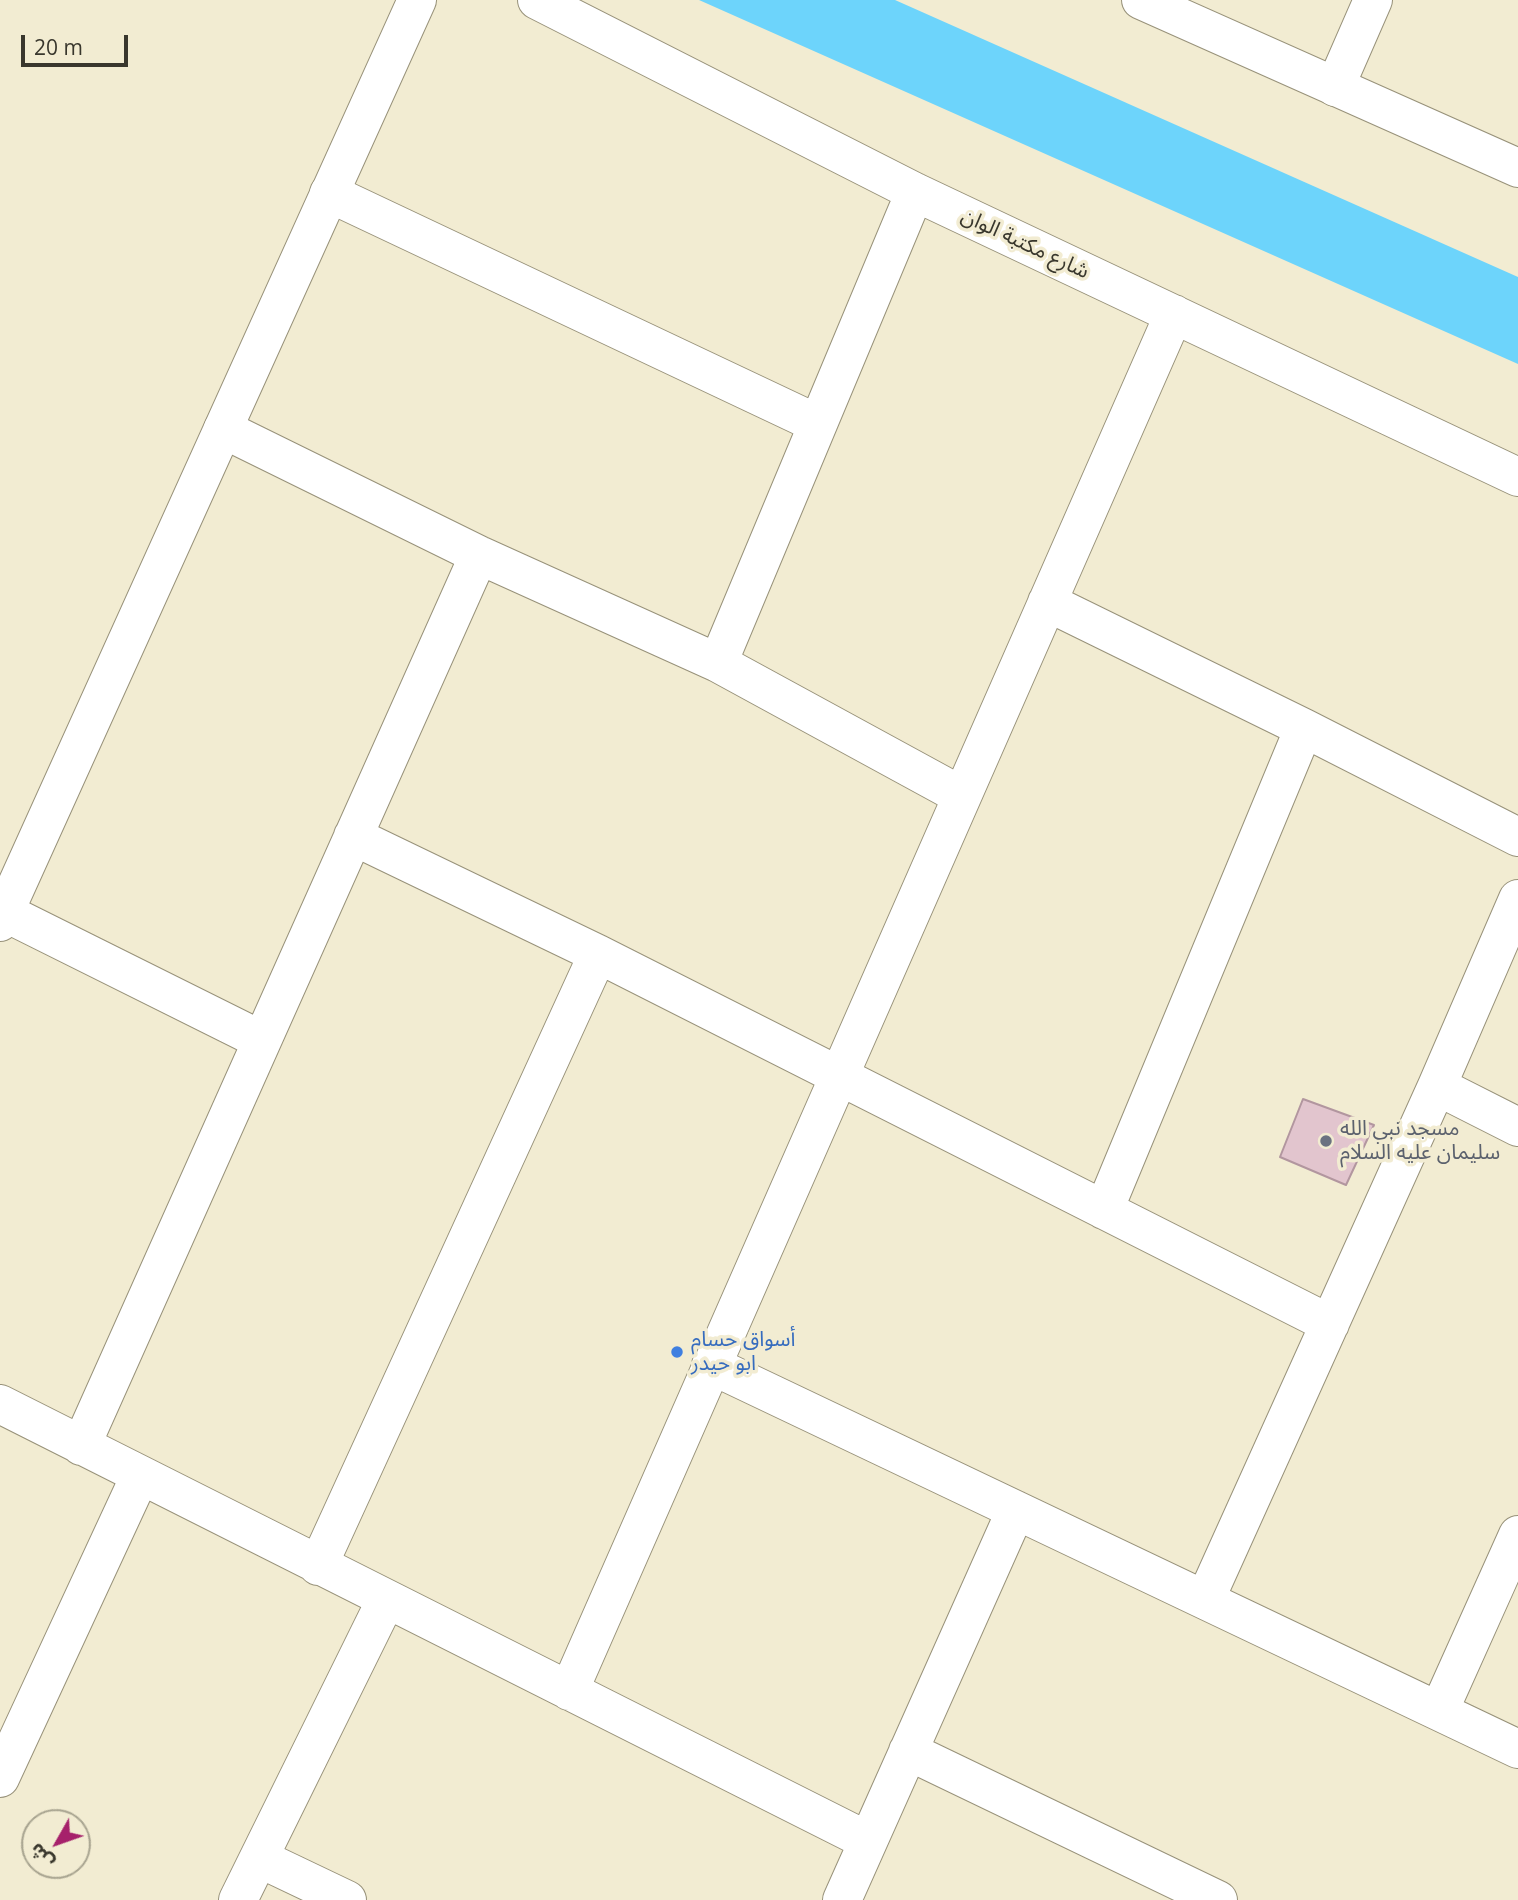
<!DOCTYPE html>
<html>
<head>
<meta charset="utf-8">
<style>
	body { margin:0 }
	#map { position:relative; width:1518px; height:1900px; overflow:hidden; background:#f2ecd2; font-family:"Open Sans","Noto Sans Arabic",sans-serif }
	canvas { display:block }
	.north { position:absolute; left:21px; top:1809px; width:70px; height:70px; box-sizing:border-box; background:#f2ecd2; border:2px solid #a8a490; border-radius:50%; rotate:230deg; font-size:19px; font-weight:700; line-height:28px; text-align:center; color:#39372d }
	.north::after { content:''; display:block; margin:auto; width:24px; height:32px; background:#a6216b; clip-path:polygon(50% 0,100% 100%,50% 72%,0 100%) }
	.scale { position:absolute; left:21px; top:35px; width:107px; height:32px; box-sizing:border-box; border:4px solid #39372d; border-top:0; padding-left:9px; font-size:21px; line-height:24px; white-space:nowrap; color:#39372d; -webkit-text-stroke:5px #f2ecd2; paint-order:stroke }
</style>
</head>
<body>
<div id="map">
<canvas width="1518" height="1900"></canvas>
<div class="north">ش</div>
<div class="scale">20 m</div>
</div>
<script>
const ctx = document.querySelector('canvas').getContext('2d');
ctx.lineJoin = 'round';
function fillPath(path, color) { ctx.fillStyle = color; ctx.fill(path, 'evenodd'); }
const shape = rows => new Path2D(rows.map(r => 'M' + r).join(''));
function trace(path, color, width, dash) { ctx.strokeStyle = color; ctx.lineWidth = width; ctx.lineCap = dash ? 'butt' : 'round'; ctx.setLineDash(dash || []); ctx.stroke(path); }
function label(font, color, halo, rows, align = 'center') {
  ctx.font = font + ' "Open Sans","Noto Sans Arabic",sans-serif'; ctx.lineWidth = 7; ctx.setLineDash([]); ctx.textBaseline = 'middle'; ctx.strokeStyle = halo; ctx.fillStyle = color; for (const [text, x, y, turn = 0] of rows) {
    ctx.save(); ctx.translate(x, y); ctx.rotate((+turn || 0) * Math.PI / 180); ctx.textAlign = isNaN(turn) ? turn : align; if (halo) ctx.strokeText(text, 0, 0); ctx.fillText(text, 0, 0); ctx.restore();
  }
}
fillPath(shape([
	[699,0,895,0,1518,277,1518,364]
]), '#6dd4fb');
const building = shape([
	[1303,1099,1374,1125,1346,1185,1280,1157,1303,1099]
]);
fillPath(building, '#e2c5ce');
trace(building, '#b2969f', 2);
const minor = shape([
	[537,0,915,192,1518,477],
	[1335,87,1373,0],
	[329,193,818,424],
	[223,429,479,555,718,663,962,796],
	[1047,602,1304,728,1518,837],
	[718,663,915,192],
	[353,836,598,954,1330,1324],
	[4,912,261,1040],
	[1437,1086,1518,1127],
	[1104,1210,1304,728],
	[711,1365,1518,1749],
	[0,1404,868,1841],
	[81,1446,479,555],
	[318,1566,598,954],
	[1205,1600,1437,1086,1518,899],
	[569,1691,1174,314],
	[1439,1711,1518,1535],
	[908,1751,1218,1900],
	[0,1778,140,1476],
	[259,1858,347,1900],
	[238,1900,386,1600],
	[842,1900,1016,1510]
]);
const tertiary = shape([
	[1141,0,1518,168],
	[0,922,417,0]
]);
trace(minor, '#98927a', 40);
trace(tertiary, '#98927a', 40);
trace(minor, '#fff', 38);
trace(tertiary, '#fff', 38);
for (const [x, y, r, color] of [
	[1326,1141,7,"#6b7280"],
	[677,1352,7,"#3f7fe0"]
]) { const dot = new Path2D(); dot.arc(x, y, r, 0, 2 * Math.PI); ctx.fillStyle = color; ctx.fill(dot); trace(dot, '#f2ecd2', 2.5); }
label('21px', '#39372d', '#f2ecd2', [
	["شارع مكتبة الوان",1025,244,25]
]);
label('21px', '#5b616d', '#f2ecd2', [
	["مسجد نبي الله",1340,1129],
	["سليمان عليه السلام",1340,1153]
], 'left');
label('21px', '#366cbe', '#f2ecd2', [
	["أسواق حسام",691,1340],
	["ابو حيدر",691,1364]
], 'left');
</script>
</body>
</html>
